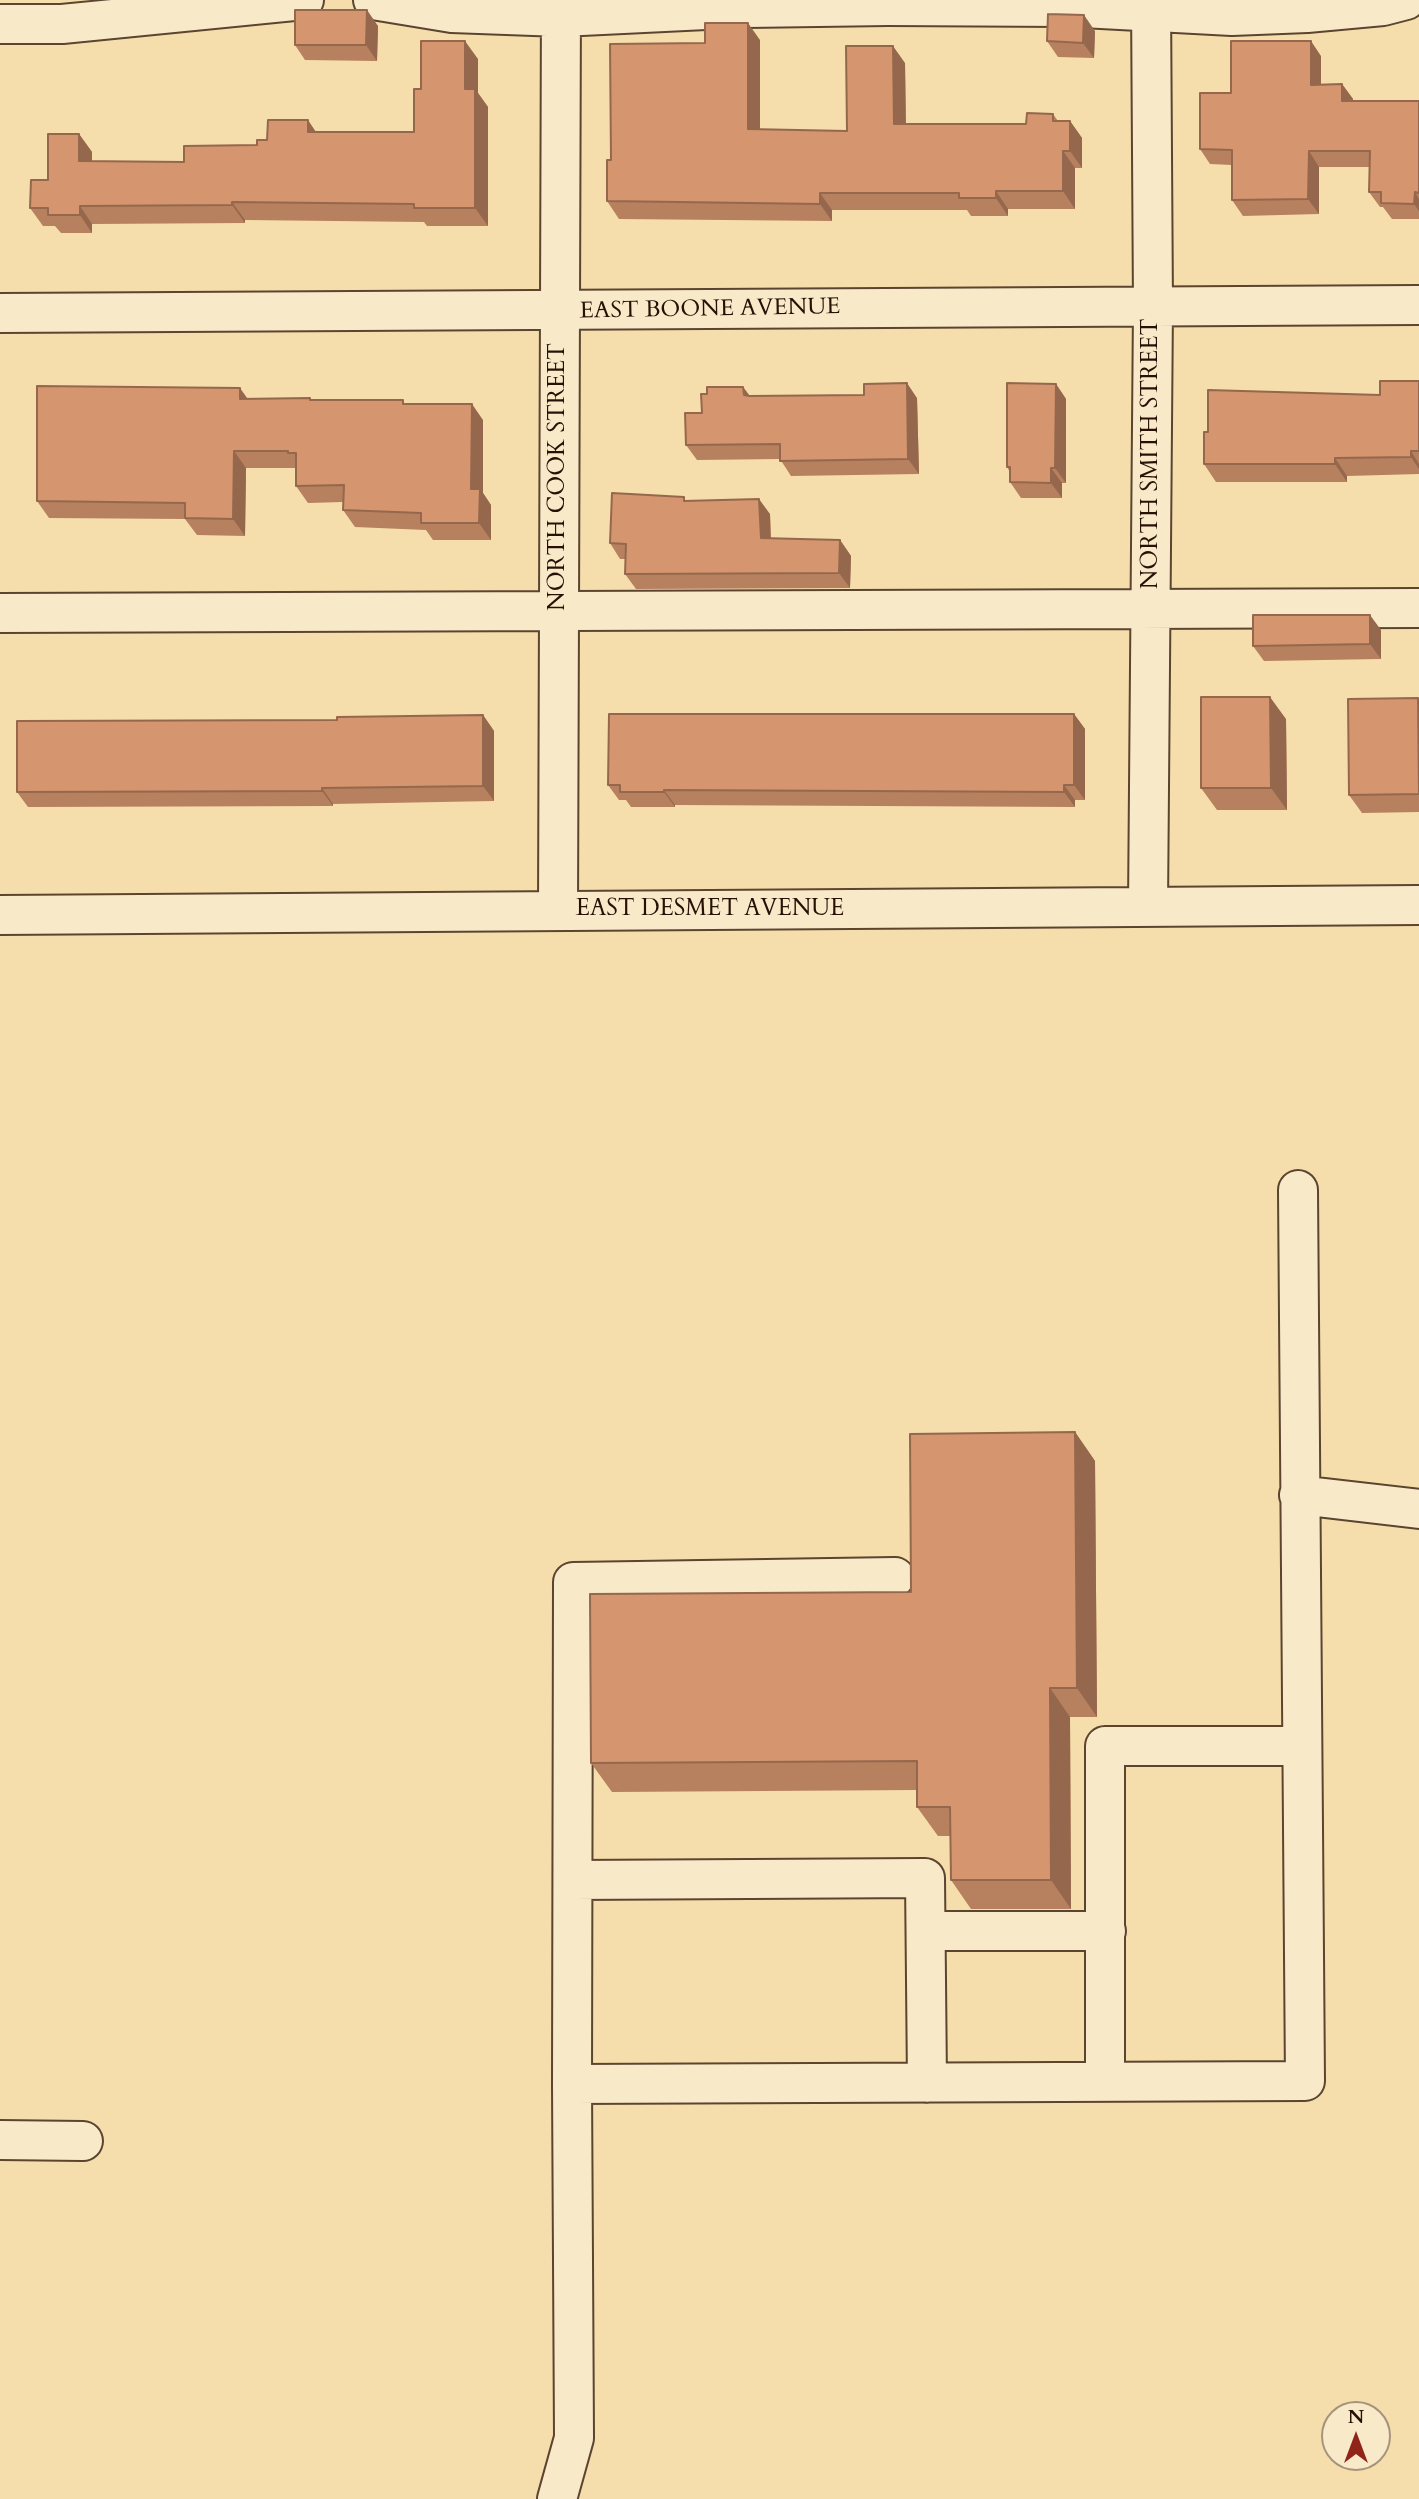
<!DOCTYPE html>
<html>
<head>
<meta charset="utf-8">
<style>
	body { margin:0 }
	#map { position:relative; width:1419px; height:2499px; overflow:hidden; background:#f5deac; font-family:Cardo,serif }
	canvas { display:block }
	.north { position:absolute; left:1321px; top:2401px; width:70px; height:70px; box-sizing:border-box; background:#f8eac9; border:2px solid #a5937b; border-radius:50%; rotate:0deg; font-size:19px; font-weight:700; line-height:28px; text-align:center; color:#281006 }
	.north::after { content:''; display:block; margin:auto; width:24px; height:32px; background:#8f2418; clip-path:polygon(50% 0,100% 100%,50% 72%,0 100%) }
</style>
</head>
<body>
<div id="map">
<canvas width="1419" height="2499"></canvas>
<div class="north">N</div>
</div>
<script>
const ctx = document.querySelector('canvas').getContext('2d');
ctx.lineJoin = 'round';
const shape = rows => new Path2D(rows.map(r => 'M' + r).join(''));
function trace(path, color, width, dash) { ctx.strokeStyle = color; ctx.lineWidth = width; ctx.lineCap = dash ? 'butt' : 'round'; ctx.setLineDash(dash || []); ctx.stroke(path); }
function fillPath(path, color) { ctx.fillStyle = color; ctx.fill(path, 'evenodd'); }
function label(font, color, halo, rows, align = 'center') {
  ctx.font = font + ' Cardo,serif'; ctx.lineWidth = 6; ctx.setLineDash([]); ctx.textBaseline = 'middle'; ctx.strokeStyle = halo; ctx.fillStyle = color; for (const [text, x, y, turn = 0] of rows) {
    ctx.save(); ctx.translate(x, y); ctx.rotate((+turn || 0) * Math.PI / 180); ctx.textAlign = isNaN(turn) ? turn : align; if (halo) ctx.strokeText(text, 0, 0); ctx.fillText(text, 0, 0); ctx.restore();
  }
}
const minor = shape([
	[373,0,452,13,561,17,747,8,888,6,1064,7,1232,16,1307,13,1383,6,1406,0],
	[0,24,62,24,304,0],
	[0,313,1419,305],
	[0,613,1419,608],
	[1148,907,1153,306,1151,0],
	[558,911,561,0],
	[0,915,1419,905],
	[1299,1495,1419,1509],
	[573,1880,925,1878,927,2083],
	[926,1931,1106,1931],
	[1105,2082,1105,1746,1302,1746],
	[572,2084,573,1582,895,1577],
	[0,2140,83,2141],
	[557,2499,574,2438,572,2084,1305,2081,1298,1190]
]);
trace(minor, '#5b4430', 42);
trace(minor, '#f8eac9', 38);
fillPath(shape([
	[378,26,377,61,305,60,295,45],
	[1095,31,1094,58,1058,57,1047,41],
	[760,40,760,129,847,131,905,63,906,124,1026,124,1053,114,1058,121,1070,121,1082,138,1082,168,1075,168,1075,209,1008,209,1008,216,971,216,967,210,832,210,832,221,619,219,607,201,611,160,705,43],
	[1321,56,1321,84,1342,84,1353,99,1353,101,1419,101,1419,219,1392,219,1383,207,1380,207,1369,192,1370,167,1319,167,1319,214,1243,216,1232,200,1232,165,1210,164,1200,149,1231,93],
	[478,59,478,93,488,107,488,226,427,226,424,222,245,220,245,223,92,224,92,233,61,233,55,226,43,226,30,208,79,134,92,152,92,161,184,162,257,145,267,140,316,132,414,132,421,89],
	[1419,381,1419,474,1347,476,1347,482,1216,482,1204,464,1208,432,1380,395],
	[1056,384,1066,399,1066,483,1062,483,1062,498,1021,498,1010,482,1010,472,1007,467],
	[743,387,750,396,917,398,919,474,791,476,780,459,697,460,686,445,702,413,707,394],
	[310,398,311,400,405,404,483,420,483,493,491,505,491,540,433,540,426,530,355,527,343,510,343,502,308,503,296,486,296,468,246,468,245,536,197,535,185,519,49,518,37,501,248,399],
	[687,501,770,514,771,538,840,540,851,556,850,588,636,589,625,574,626,559,620,559,610,543],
	[1381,630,1381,659,1264,661,1253,646],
	[1419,700,1419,812,1362,813,1349,795],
	[1074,714,1085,729,1085,800,1075,800,1075,807,675,805,675,807,631,807,626,800,619,800,608,785],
	[483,715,494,731,494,801,333,804,333,806,28,807,17,792,337,720],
	[1286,719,1287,810,1217,810,1201,788],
	[1075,1432,1095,1461,1097,1717,1070,1717,1071,1909,971,1909,951,1880,951,1836,938,1836,917,1807,917,1790,612,1792,591,1763,911,1592]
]), '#b7805f');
fillPath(shape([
	[367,10,378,26,377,61,366,45],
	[1084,15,1095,31,1094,58,1083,43],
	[748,23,760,40,760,146,748,129],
	[465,41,478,59,478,93,488,107,488,226,475,208,465,89],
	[1311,41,1321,56,1321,100,1311,85],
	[893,46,905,63,906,141,894,124],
	[1342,84,1353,99,1353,116,1342,101],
	[308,120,320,138,308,132],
	[1070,121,1082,138,1082,168,1070,151],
	[79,134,92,152,92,179,79,161],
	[1063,151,1075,168,1075,209,1063,191],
	[1309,151,1319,167,1319,214,1308,199],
	[996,191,1008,209,1008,216,996,198],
	[1415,192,1419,199,1419,211,1414,204],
	[820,193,832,210,832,221,820,204],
	[232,202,245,220,245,223,232,205],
	[80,206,92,224,92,233,80,215],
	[907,383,917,398,919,474,908,459],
	[1056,384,1066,399,1066,483,1055,468],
	[743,387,754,402,744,395],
	[240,388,252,405,240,399],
	[472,404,483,420,483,493,491,505,491,540,479,523,471,489],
	[234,451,246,468,245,536,233,519],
	[1411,451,1419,464,1419,469,1411,457],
	[1335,458,1347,476,1347,482,1335,464],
	[1051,468,1062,483,1062,498,1051,483],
	[759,499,770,514,771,553,761,538],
	[840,540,851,556,850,588,839,573],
	[1370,615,1381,630,1381,659,1370,644],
	[1270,697,1286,719,1287,810,1271,788],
	[1418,698,1419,700,1419,735,1418,734],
	[1074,714,1085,729,1085,800,1074,785],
	[483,715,494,731,494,801,483,786],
	[1064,785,1075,800,1075,807,1064,792],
	[322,788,333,804,333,806,322,791],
	[664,790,675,805,675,807,664,792],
	[1075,1432,1095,1461,1097,1717,1077,1688],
	[1050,1688,1070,1717,1071,1909,1051,1880]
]), '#95684d');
const building = shape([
	[295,10,367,10,366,45,295,45,295,10],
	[1048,14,1084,15,1083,43,1047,41,1048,14],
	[705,23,748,23,748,129,847,131,846,46,893,46,894,124,1026,124,1027,113,1053,114,1053,121,1070,121,1070,151,1063,151,1063,191,996,191,996,198,959,198,959,193,820,193,820,204,607,201,607,160,611,160,610,44,705,43,705,23],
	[421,41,465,41,465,89,475,89,475,208,414,208,414,204,232,202,232,205,80,206,80,215,48,215,48,208,30,208,31,180,48,180,48,134,79,134,79,161,184,162,184,146,257,145,257,140,267,140,268,120,308,120,308,132,414,132,414,89,421,89,421,41],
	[1231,41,1311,41,1311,85,1342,84,1342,101,1419,101,1419,193,1415,192,1414,204,1381,203,1381,192,1369,192,1370,151,1309,151,1308,199,1232,200,1232,150,1200,149,1200,93,1231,93,1231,41],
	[1380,381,1419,381,1419,451,1411,451,1411,457,1335,458,1335,464,1204,464,1204,432,1208,432,1208,390,1380,395,1380,381],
	[907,383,908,459,780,461,780,444,686,445,685,413,702,413,701,394,707,394,707,387,743,387,744,395,749,396,864,395,864,384,907,383],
	[1007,383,1056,384,1055,468,1051,468,1051,483,1010,482,1010,467,1007,467,1007,383],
	[37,386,240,388,240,399,310,398,310,400,403,400,403,404,472,404,471,489,480,489,479,523,421,523,421,513,343,510,344,485,296,486,296,453,288,453,288,451,234,451,233,519,185,518,185,503,37,501,37,386],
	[612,493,684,497,684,501,759,499,761,538,840,540,839,573,625,574,626,544,610,543,612,493],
	[1253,615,1370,615,1370,644,1253,646,1253,615],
	[1201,697,1270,697,1271,788,1201,788,1201,697],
	[1418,698,1419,794,1349,795,1348,699,1418,698],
	[609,714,1074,714,1074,785,1064,785,1064,792,664,790,664,792,620,792,620,785,608,785,609,714],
	[483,715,483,786,322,788,322,791,17,792,17,721,337,720,337,717,483,715],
	[1075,1432,1077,1688,1050,1688,1051,1880,951,1880,950,1807,917,1807,917,1761,591,1763,590,1594,911,1592,910,1434,1075,1432]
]);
fillPath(building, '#d5956e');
trace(building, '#95684d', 2);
label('23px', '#281006', '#f8eac9', [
	["EAST BOONE AVENUE",710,310,-1],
	["NORTH SMITH STREET",1152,454,-90],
	["NORTH COOK STREET",559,477,-90],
	["EAST DESMET AVENUE",710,910]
]);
</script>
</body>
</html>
